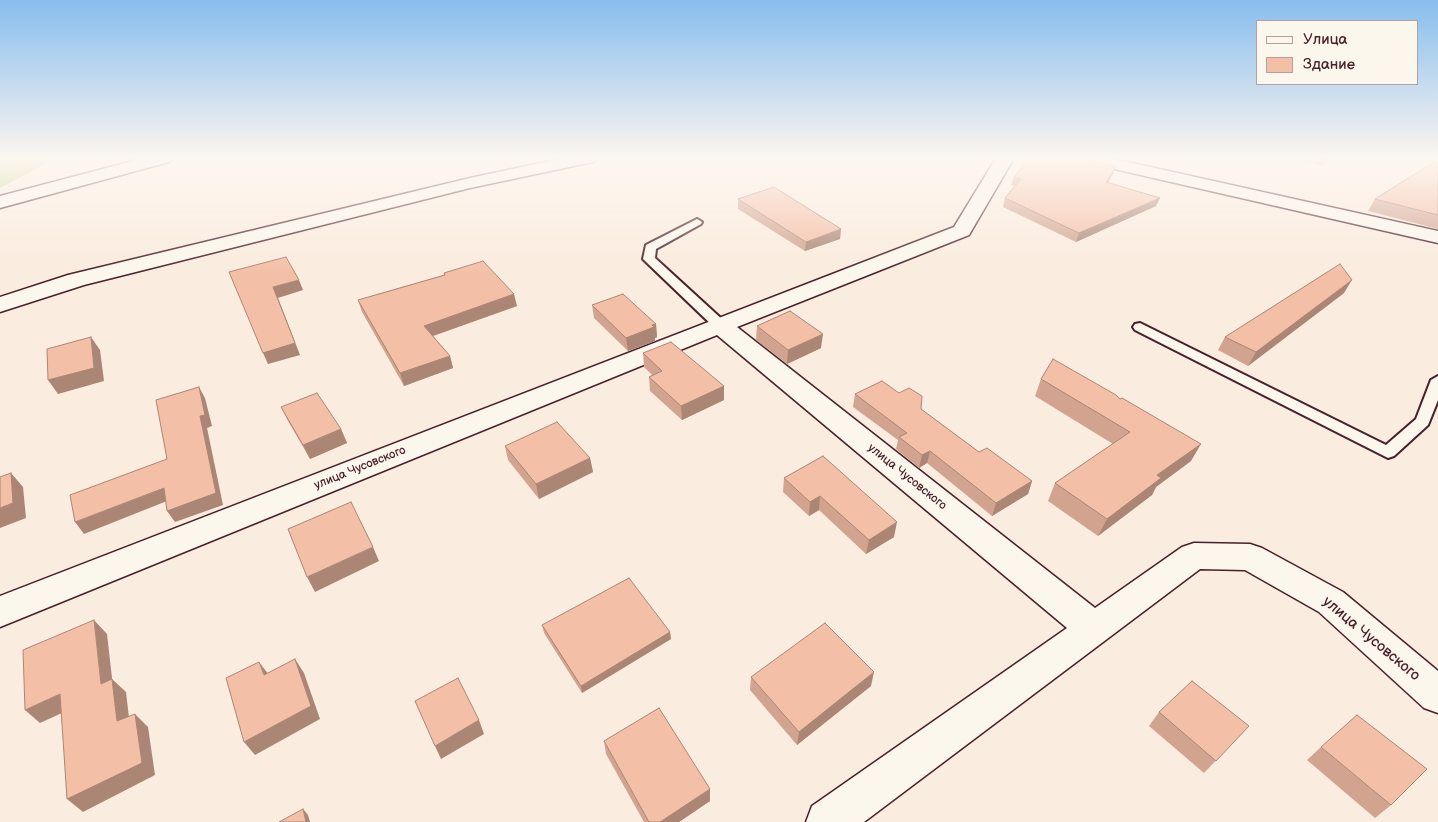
<!DOCTYPE html>
<html>
<head>
<meta charset="utf-8">
<style>
	body { margin:0 }
	#map { position:relative; width:1438px; height:822px; overflow:hidden; background:#faecde; font-family:"Balsamiq Sans",sans-serif }
	canvas { display:block }
	.legend { position:absolute; left:1256px; top:20px; width:162px; height:65px; box-sizing:border-box; background:#fbf7ec; border:1px solid #b4a19f; margin:0; padding:6px 9px; list-style:none; font-size:15px; color:#4a1f2b }
	.legend li { display:flex; align-items:center; gap:10px; height:25px }
	.legend b { width:25px; border:1px solid #b4a19f }
</style>
</head>
<body>
<div id="map">
<canvas width="1438" height="822"></canvas>
<ul class="legend">
<li><b style="height:6px;background:#fbf7ec"></b>Улица</li>
<li><b style="height:14px;background:#f4bfa7"></b>Здание</li>
</ul>
</div>
<script>
const ctx = document.querySelector('canvas').getContext('2d');
ctx.lineJoin = 'round';
function fillPath(path, color) { ctx.fillStyle = color; ctx.fill(path, 'evenodd'); }
const shape = rows => new Path2D(rows.map(r => 'M' + r).join(''));
function trace(path, color, width, dash) { ctx.strokeStyle = color; ctx.lineWidth = width; ctx.lineCap = dash ? 'butt' : 'round'; ctx.setLineDash(dash || []); ctx.stroke(path); }
function label(font, color, halo, rows, align = 'center') {
  ctx.font = font + ' "Balsamiq Sans",sans-serif'; ctx.lineWidth = 4; ctx.setLineDash([]); ctx.textBaseline = 'middle'; ctx.strokeStyle = halo; ctx.fillStyle = color; for (const [text, x, y, turn = 0] of rows) {
    ctx.save(); ctx.translate(x, y); ctx.rotate((+turn || 0) * Math.PI / 180); ctx.textAlign = isNaN(turn) ? turn : align; if (halo) ctx.strokeText(text, 0, 0); ctx.fillText(text, 0, 0); ctx.restore();
  }
}
fillPath(shape([
	[0,158,57,158,0,188]
]), '#c1d489');
const service = shape([
	[697,219,702,222,701,224,656,249,655,258,725,322,727,325,725,328,720,329,715,328,643,259,646,245,697,219],
	[1140,323,1386,445,1416,419,1431,380,1438,376,1438,400,1428,425,1394,456,1388,458,1135,330,1133,327,1135,324,1140,323]
]);
const minor = shape([
	[144,158,172,158,169,162,0,208,0,196,144,158],
	[564,158,597,158,594,162,588,163,470,188,84,285,0,312,0,297,68,275,470,178,564,158],
	[996,158,1014,158,969,235,737,327,1095,608,1182,547,1194,543,1250,544,1262,548,1343,592,1438,671,1438,713,1424,708,1319,612,1245,570,1200,569,864,822,806,822,812,806,1067,628,717,335,0,627,0,596,954,227,996,158],
	[1079,158,1110,158,1438,231,1438,243,1088,163,1082,162,1079,158]
]);
trace(service, '#4a1f2b', 4);
trace(minor, '#4a1f2b', 3);
fillPath(service, '#fbf7ec');
fillPath(minor, '#fbf7ec');
fillPath(shape([
	[1294,158,1333,158,1321,166],
	[1438,163,1438,229,1368,211,1375,199],
	[1113,174,1108,183,1156,206,1076,242,1003,207,1005,198,1015,186,1011,185,1014,177],
	[738,199,841,229,840,239,805,251,738,209],
	[444,273,517,306,433,336,450,356,453,368,404,386,362,312,358,300,444,275],
	[1344,293,1248,366,1218,350,1225,337],
	[592,305,656,324,657,337,655,338,655,341,628,351,594,318],
	[757,326,821,348,787,364,756,340],
	[643,353,724,386,724,400,682,420,650,391,649,377,652,375,644,367],
	[1041,379,1120,399,1191,461,1156,487,1152,495,1098,536,1048,501,1055,483,1113,444,1035,396],
	[855,394,921,409,979,452,1032,481,1028,494,992,516,927,463,919,468,896,449,898,440,853,407],
	[281,407,341,429,347,443,310,459,288,421],
	[505,446,590,458,593,472,539,499,508,460],
	[823,456,894,537,866,554,819,510,809,516,783,492,784,478],
	[542,625,670,632,671,639,582,693,544,633],
	[751,677,871,686,797,745,750,690],
	[1159,712,1249,726,1204,773,1149,726],
	[604,741,710,801,679,822,644,822,606,754],
	[1321,747,1391,805,1375,818,1307,760]
]), '#d2a490');
fillPath(shape([
	[1327,158,1333,158,1321,166,1324,160],
	[1116,166,1113,174,1103,191,1106,182],
	[1160,198,1156,206,1076,242,1079,233],
	[841,229,840,239,805,251,806,242],
	[299,280,303,290,278,298,300,355,268,364,263,353,273,287],
	[1352,280,1344,293,1248,366,1256,352],
	[514,294,517,306,427,338,424,326],
	[656,324,657,337,655,338,655,341,628,351,626,338],
	[823,334,821,348,787,364,788,350],
	[91,337,100,350,104,381,58,394,48,380],
	[450,356,453,368,404,386,400,373],
	[724,386,724,400,682,420,681,406],
	[199,387,205,398,212,426,207,428,223,505,175,522,167,511,200,416],
	[341,429,347,443,310,459,303,445],
	[1201,444,1191,461,1156,487,1152,495,1098,536,1107,519,1157,475],
	[930,451,927,463,919,468,922,455],
	[590,458,593,472,539,499,536,484],
	[11,473,23,487,26,518,0,528,0,508],
	[1032,481,1028,494,992,516,996,503],
	[164,488,172,499,84,534,75,522],
	[820,496,819,510,809,516,810,502],
	[897,522,894,537,866,554,869,540],
	[373,547,379,561,315,592,307,577],
	[94,620,107,634,113,687,112,679,126,692,131,735,117,721,101,684],
	[670,632,671,639,582,693,581,686],
	[295,659,304,673,320,719,255,755,244,742],
	[259,662,269,675,264,675],
	[874,672,871,686,797,745,799,732],
	[60,694,75,707,40,723,25,710],
	[135,714,148,727,155,775,83,812,67,799],
	[479,720,484,734,441,759,435,746],
	[710,789,710,801,679,822,660,822],
	[303,809,308,815,310,822,306,822]
]), '#ab8675');
const building = shape([
	[1029,158,1076,158,1116,166,1106,182,1160,198,1079,233,1005,198,1021,179,1014,177,1029,158],
	[1317,158,1327,158,1324,160,1317,158],
	[1434,162,1438,163,1438,215,1375,199,1434,162],
	[774,187,841,229,806,242,738,199,774,187],
	[286,257,299,280,273,287,295,343,263,353,229,272,286,257],
	[483,261,514,294,424,326,450,356,400,373,358,300,445,275,444,273,483,261],
	[1340,264,1352,280,1256,352,1225,337,1340,264],
	[623,294,656,324,652,325,654,327,626,338,592,305,623,294],
	[790,311,823,334,788,350,757,326,790,311],
	[91,337,94,368,48,380,47,349,91,337],
	[671,342,724,386,681,406,649,377,662,371,643,353,671,342],
	[1053,359,1116,395,1120,399,1122,398,1201,444,1157,475,1161,478,1107,519,1055,483,1130,432,1041,379,1053,359],
	[882,381,899,393,909,388,922,396,921,409,979,452,987,448,1032,481,996,503,930,451,922,455,899,437,907,433,855,394,882,381],
	[199,387,205,415,200,416,216,493,167,511,164,488,75,522,70,495,167,459,156,400,199,387],
	[317,393,341,429,303,445,281,407,317,393],
	[557,422,590,458,536,484,505,446,557,422],
	[823,456,897,522,869,540,820,496,810,502,784,478,823,456],
	[11,473,13,503,0,508,0,477,11,473],
	[351,502,373,547,307,577,288,529,351,502],
	[629,578,670,632,581,686,542,625,629,578],
	[94,620,101,684,112,679,117,721,135,714,142,763,67,799,60,694,25,710,23,650,94,620],
	[825,623,874,672,799,732,751,677,825,623],
	[295,659,311,706,244,742,226,678,259,662,264,675,295,659],
	[458,678,479,720,435,746,415,701,458,678],
	[1192,681,1249,726,1216,761,1159,712,1192,681],
	[659,708,710,789,660,822,649,822,604,741,659,708],
	[1357,715,1427,769,1391,805,1321,747,1357,715],
	[303,809,306,822,279,822,303,809]
]);
fillPath(building, '#f4bfa7');
trace(building, '#ab8675', 1);
const sky = ctx.createLinearGradient(0, 0, 0, 273);
sky.addColorStop(0, '#87bded');
sky.addColorStop(0.58, '#fdf6f0');
sky.addColorStop(1, '#fdf6f000');
ctx.fillStyle = sky;
ctx.fillRect(0, 0, 1438, 273);
label('12px', '#4a1f2b', '#fbf7ec', [
	["улица Чусовского",360,468,-22],
	["улица Чусовского",907,477,39]
]);
label('15px', '#4a1f2b', '#fbf7ec', [
	["улица Чусовского",1371,639,40]
]);
</script>
</body>
</html>
